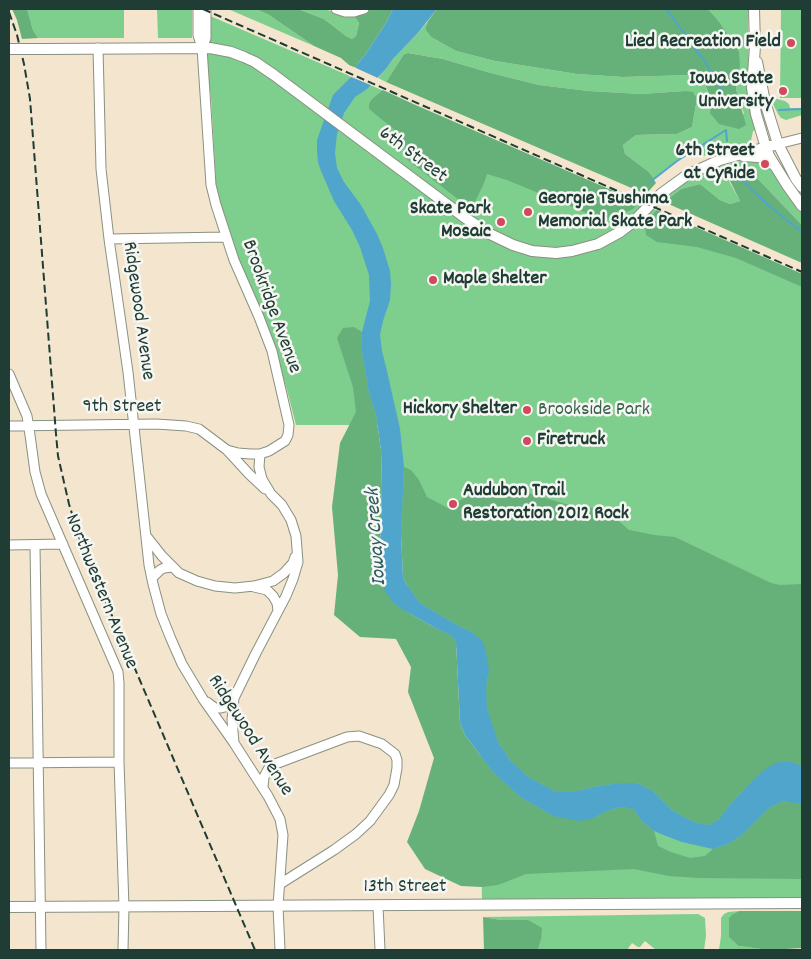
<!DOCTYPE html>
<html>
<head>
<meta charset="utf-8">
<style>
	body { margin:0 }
	#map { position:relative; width:811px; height:959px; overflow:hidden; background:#f3e5ce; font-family:Dekko,sans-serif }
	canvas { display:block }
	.frame { position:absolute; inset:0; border:10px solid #1f3d34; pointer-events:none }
</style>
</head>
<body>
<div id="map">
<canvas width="811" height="959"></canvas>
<div class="frame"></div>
</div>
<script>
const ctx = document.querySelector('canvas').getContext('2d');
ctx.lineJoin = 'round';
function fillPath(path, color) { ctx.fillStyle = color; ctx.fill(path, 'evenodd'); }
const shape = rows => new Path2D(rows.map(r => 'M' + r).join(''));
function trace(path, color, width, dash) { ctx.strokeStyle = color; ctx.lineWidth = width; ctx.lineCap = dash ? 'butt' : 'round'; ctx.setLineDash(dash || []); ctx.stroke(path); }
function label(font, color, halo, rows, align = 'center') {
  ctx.font = font + ' Dekko,sans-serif'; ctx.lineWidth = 5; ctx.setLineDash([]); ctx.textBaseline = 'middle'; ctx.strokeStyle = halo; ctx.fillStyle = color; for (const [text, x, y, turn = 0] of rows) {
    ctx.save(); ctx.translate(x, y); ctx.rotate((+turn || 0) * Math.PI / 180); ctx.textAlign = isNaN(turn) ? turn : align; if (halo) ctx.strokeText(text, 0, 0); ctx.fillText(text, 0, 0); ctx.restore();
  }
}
fillPath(shape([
	[27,9,124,9,124,38,38,38,33,30],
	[157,9,192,9,192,38,158,38],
	[228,9,256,9,269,15,314,46],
	[298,9,325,9,342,15,356,15,355,17,359,23,356,36,352,39,346,36,324,19],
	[708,9,748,9,749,89,756,130,753,131,751,141,744,146,699,157,694,150,676,161,653,179,649,172,625,154,623,145,636,135,677,134,692,127,697,99,685,91,641,94,589,91,539,85,491,73,443,59,408,53,404,54,386,82,378,78,386,69,393,59,417,34,428,21,425,29,431,37,456,51,495,61,577,74,623,77,690,75,704,82,711,100,710,113,744,114,736,89,737,77,740,67,717,19],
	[781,9,802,9,802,98,780,98],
	[208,15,345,74,802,274,802,899,482,901,479,668,410,606,387,425,296,425,287,390,275,351,238,258,220,204,216,184,211,97,206,61],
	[773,98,785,101,789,104,790,108,802,108,802,115,786,120,781,118,778,114,773,104],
	[754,160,760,161,758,164,763,166,765,164,770,168,785,190,802,213,802,225,757,178,739,166,726,173,730,183,740,201,730,204,720,200,700,184,681,189,664,202,661,201,680,185,691,178,721,166,741,161],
	[739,911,733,914,739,946,769,950,719,950,721,936,721,918,724,914,728,912],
	[698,914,705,918,706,936,704,950,656,950,645,941,640,947,638,947,632,943,627,950,538,950,541,940,528,920,501,920,483,917]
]), '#7ece8e');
fillPath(shape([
	[12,9,27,9,33,30,38,38,22,39,17,20],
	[256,9,298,9,324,19,346,36,352,39,356,36,359,23,355,17,356,15,369,9,393,9,386,23,365,55,358,63,356,68,349,65,341,58,314,46,269,15],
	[437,9,708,9,717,19,739,52,740,67,737,77,736,89,746,125,739,129,719,124,710,113,711,99,704,82,690,75,623,77,577,74,495,61,456,51,431,37,425,29,428,21],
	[408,53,443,59,491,73,539,85,589,91,641,94,685,91,693,92,697,99,692,127,677,134,636,135,623,145,625,154,649,172,656,183,648,192,643,193,386,82,404,54],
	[383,90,415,105,639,202,633,209,612,219,594,216,507,180,487,174,484,183,475,202,468,207,404,157,405,144,396,131,369,109,369,104,372,99],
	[739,166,757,178,802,225,802,263,664,202,681,189,700,184,720,200,730,204,740,201,726,173,728,167],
	[657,210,802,274,802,287,736,258,697,247,657,242,646,235,645,226,650,217],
	[354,327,362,332,361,346,369,393,376,415,381,450,382,489,380,546,383,583,409,613,437,629,451,635,456,641,460,723,465,735,492,771,520,797,553,816,594,818,606,811,621,807,634,809,641,820,654,831,658,846,671,852,690,858,705,856,713,849,728,844,743,834,769,808,783,801,802,803,802,879,698,878,669,876,634,869,526,874,498,885,482,887,461,886,425,869,407,842,419,811,434,758,408,692,411,667,396,639,360,637,334,615,338,575,332,507,340,443,356,412,353,387,337,338,343,328],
	[404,467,411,470,419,480,427,497,448,508,464,498,480,491,486,489,511,488,569,505,595,508,612,515,629,530,654,535,675,537,771,583,780,585,802,584,802,766,789,761,752,781,728,807,719,819,709,825,696,823,684,817,672,810,653,791,637,783,619,783,593,787,573,792,556,792,527,776,510,760,498,742,494,732,487,708,486,699,486,688,489,671,473,633,457,625,420,603,407,585,403,577,401,533],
	[739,911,802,911,802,948,769,950,739,946,729,937,729,918,733,914],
	[483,917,501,920,528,920,542,928,541,940,538,950,484,950]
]), '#66b179');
fillPath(shape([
	[393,9,437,9,417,34,393,59,386,69,367,89,355,97,344,113,337,134,335,153,337,168,344,182,361,205,377,234,383,248,390,271,391,284,390,300,383,321,380,335,382,351,387,371,400,429,404,467,401,533,403,577,407,585,420,603,457,625,473,633,483,642,487,656,489,671,486,688,487,708,498,742,510,760,527,776,556,792,573,792,593,787,619,783,637,783,653,791,672,810,684,817,696,823,709,825,719,819,728,807,752,781,763,771,775,763,789,761,802,766,802,804,783,801,769,808,743,834,728,844,713,849,682,842,666,836,654,831,641,820,634,809,621,807,606,811,594,818,579,821,553,816,520,797,492,771,465,735,460,723,456,641,451,635,437,629,400,608,393,602,385,591,383,583,380,546,382,489,381,450,376,415,369,393,361,346,362,332,370,301,369,275,360,247,352,230,334,201,321,171,318,162,317,151,317,140,333,95,351,77,358,63,365,55,386,23]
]), '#4fa5cc');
fillPath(shape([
	[354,67,356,68,380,79,373,86,349,76]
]), '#f3e5ce');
trace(shape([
	[666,9,687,37],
	[695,49,704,60,721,89,723,106],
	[779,110,802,109],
	[733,168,748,186,769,206,802,232],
	[650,182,677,161,726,130,727,141]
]), '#4fa5cc', 2);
const minor = shape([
	[198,9,198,35,202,48,211,185,216,205,234,260,259,317,272,351,289,425,288,435,285,441,269,451,260,454,250,454,238,453,227,450],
	[336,9,345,12,354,12,364,9],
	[98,48,101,169,109,239,128,372,149,565,153,584,161,614,171,639,182,664,203,699,234,743,268,796,280,819,283,835,278,906,280,950],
	[202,48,206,38,206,9],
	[778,144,802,138],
	[109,239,226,237],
	[9,374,27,416,30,435,35,472,41,494,118,672,119,683,119,762,124,907,123,950],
	[9,426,156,424,186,426,199,429,227,450,249,474,265,489],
	[147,537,162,556,179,573,197,581,215,586,235,588,254,586,273,581,284,573,293,563,295,557],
	[9,545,63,544],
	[35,545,41,950],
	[152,578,160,570,164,568,173,567],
	[254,587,267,590,273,596,277,603,278,611],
	[207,702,215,708,221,708,225,707,234,698],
	[234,743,232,720,234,698,256,653,286,596,293,579,298,562,296,536,291,520,282,505,271,494,262,479,259,467,260,454],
	[9,763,119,762],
	[263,787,264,777,270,766,347,737,359,736,382,744,395,754,397,760,397,768,394,785,389,795,370,821,356,834,334,850,280,884],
	[378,906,380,950]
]);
const major = shape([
	[754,9,755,46,752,88,756,114,764,141,769,156,787,185,802,206],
	[46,49,210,48,231,52,244,57,255,62,274,75,464,217,488,233,513,245,532,251,556,253,572,251,598,244,620,232,633,222,662,193,687,175,720,160,778,144],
	[757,62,765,102,778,144,796,179,802,187],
	[743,156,758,157,765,159,774,165],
	[9,907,802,903]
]);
trace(minor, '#899181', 11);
trace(major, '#899181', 12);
trace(minor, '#fff', 9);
trace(major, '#fff', 10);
trace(shape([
	[203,9,802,272],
	[9,12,17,35,24,64,30,99,56,434,58,456,69,504,84,553,121,636,255,950]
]), '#1f3d34', 2, [8, 4]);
const majorBridge = shape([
	[9,49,46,49]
]);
trace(majorBridge, '#899181', 12, []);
trace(majorBridge, '#fff', 10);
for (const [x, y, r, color] of [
	[791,43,5,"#d1495b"],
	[783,91,5,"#d1495b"],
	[765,164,5,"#d1495b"],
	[528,212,5,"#d1495b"],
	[501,222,5,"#d1495b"],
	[433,280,5,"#d1495b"],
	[527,410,5,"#d1495b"],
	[527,441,5,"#d1495b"],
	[453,504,5,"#d1495b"]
]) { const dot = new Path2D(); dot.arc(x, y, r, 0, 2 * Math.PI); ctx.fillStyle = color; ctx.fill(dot); trace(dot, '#f6f6f2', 2); }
label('bold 20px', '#1f3d34', '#f6f6f2', [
	["Lied Recreation Field",781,43],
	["Iowa State",773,80],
	["University",773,103],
	["6th Street",755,152],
	["at CyRide",755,175],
	["Georgie Tsushima",538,200,"left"],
	["Memorial Skate Park",538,223,"left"],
	["Skate Park",491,210],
	["Mosaic",491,233],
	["Maple Shelter",443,280,"left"],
	["Hickory Shelter",517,410],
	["Firetruck",537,441,"left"],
	["Audubon Trail",463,492,"left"],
	["Restoration 2012 Rock",463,515,"left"]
], 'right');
label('20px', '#1f3d34', '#f6f6f2', [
	["6th Street",412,156,37],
	["Brookridge Avenue",270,307,70],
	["Ridgewood Avenue",137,311,82],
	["9th Street",122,408],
	["Northwestern Avenue",100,592,68],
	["Ridgewood Avenue",249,736,57],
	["13th Street",405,888]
]);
label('20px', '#37614a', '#f6f6f2', [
	["Brookside Park",594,411]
]);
label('italic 21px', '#2d5c62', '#f6f6f2', [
	["Ioway Creek",378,537,-94]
]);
</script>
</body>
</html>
